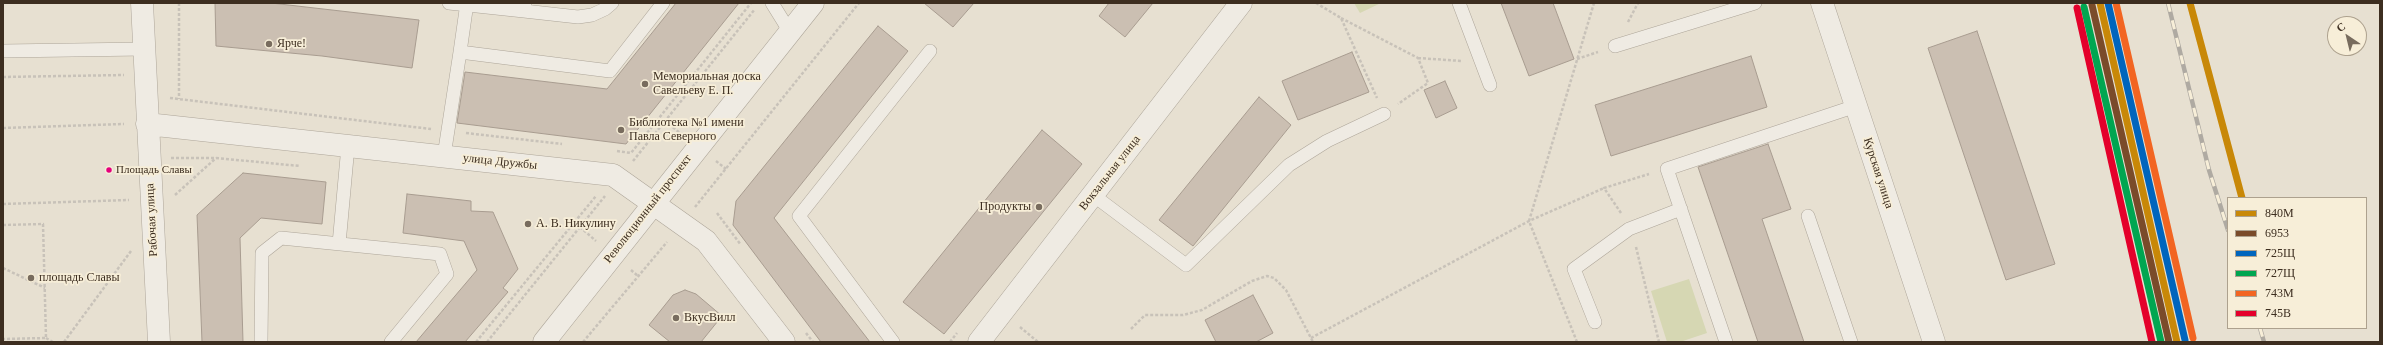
<!DOCTYPE html>
<html>
<head>
<meta charset="utf-8">
<style>
	body { margin:0 }
	#map { position:relative; width:2383px; height:345px; overflow:hidden; background:#e7e0d1; font-family:"Times New Roman",serif }
	canvas { display:block }
	.frame { position:absolute; inset:0; border:4px solid #3d2e20; pointer-events:none }
	.legend { position:absolute; left:2227px; top:197px; width:140px; height:132px; box-sizing:border-box; background:#f7eed8; border:1px solid #ada18e; margin:0; padding:5px 7px; list-style:none; font-size:12px; color:#3d2e20 }
	.legend li { display:flex; align-items:center; gap:8px; height:20px }
	.legend b { width:20px; border:1px solid #ada18e }
	.north { position:absolute; left:2327px; top:16px; width:40px; height:40px; box-sizing:border-box; background:#f7eed8; border:1px solid #ada18e; border-radius:50%; rotate:325deg; font-size:11px; font-weight:700; line-height:16px; text-align:center; color:#3d2e20 }
	.north::after { content:''; display:block; margin:auto; width:14px; height:18px; background:#786c5e; clip-path:polygon(50% 0,100% 100%,50% 72%,0 100%) }
</style>
</head>
<body>
<div id="map">
<canvas width="2383" height="345"></canvas>
<div class="frame"></div>
<ul class="legend">
<li><b style="height:5px;background:#c88808"></b>840М</li>
<li><b style="height:5px;background:#7a4b2a"></b>6953</li>
<li><b style="height:5px;background:#0065bd"></b>725Щ</li>
<li><b style="height:5px;background:#00a651"></b>727Щ</li>
<li><b style="height:5px;background:#f26522"></b>743М</li>
<li><b style="height:5px;background:#e4002b"></b>745В</li>
</ul>
<div class="north">С</div>
</div>
<script>
const ctx = document.querySelector('canvas').getContext('2d');
ctx.lineJoin = 'round';
function fillPath(path, color) { ctx.fillStyle = color; ctx.fill(path, 'evenodd'); }
const shape = rows => new Path2D(rows.map(r => 'M' + r).join(''));
function trace(path, color, width, dash) { ctx.strokeStyle = color; ctx.lineWidth = width; ctx.lineCap = dash ? 'butt' : 'round'; ctx.setLineDash(dash || []); ctx.stroke(path); }
function label(font, color, halo, rows, align = 'center') {
  ctx.font = font + ' "Times New Roman",serif'; ctx.lineWidth = 3.5; ctx.setLineDash([]); ctx.textBaseline = 'middle'; ctx.strokeStyle = halo; ctx.fillStyle = color; for (const [text, x, y, turn = 0] of rows) {
    ctx.save(); ctx.translate(x, y); ctx.rotate((+turn || 0) * Math.PI / 180); ctx.textAlign = isNaN(turn) ? turn : align; if (halo) ctx.strokeText(text, 0, 0); ctx.fillText(text, 0, 0); ctx.restore();
  }
}
fillPath(shape([
	[1354,3,1381,3,1360,13],
	[1689,279,1707,333,1680,342,1667,342,1651,291]
]), '#d6d7b3');
const building = shape([
	[215,3,271,3,419,20,412,68,322,56,216,46,215,3],
	[676,3,739,3,626,144,457,123,465,72,607,89,676,3],
	[924,3,974,3,953,27,924,3],
	[1109,3,1153,3,1125,37,1099,16,1109,3],
	[1501,3,1553,3,1574,59,1529,76,1501,3],
	[878,26,908,51,774,218,870,342,821,342,733,225,736,201,878,26],
	[1977,31,2055,264,2006,280,1928,48,1977,31],
	[1352,52,1369,92,1298,120,1282,81,1352,52],
	[1751,56,1767,107,1611,156,1595,105,1751,56],
	[1445,81,1457,108,1436,118,1424,90,1445,81],
	[1259,97,1291,125,1193,246,1159,220,1259,97],
	[1042,130,1082,164,944,334,903,302,1042,130],
	[1768,144,1791,209,1762,219,1804,342,1758,342,1698,167,1768,144],
	[243,173,326,182,322,224,261,218,240,238,243,342,202,342,197,215,243,173],
	[407,194,471,201,471,211,493,212,518,269,503,288,508,292,465,342,416,342,477,270,464,241,403,233,407,194],
	[685,290,696,294,722,316,701,342,670,342,649,325,673,295,685,290],
	[1253,295,1273,333,1256,342,1216,342,1205,320,1253,295]
]);
fillPath(building, '#cbbfb2');
trace(building, '#a89c90', 1);
const service = shape([
	[449,3,524,11],
	[525,3,524,11,578,17,592,15,605,9,612,3],
	[772,3,790,32],
	[1459,3,1490,85],
	[1615,46,1755,3],
	[3,51,143,49],
	[460,52,467,3],
	[444,156,460,52,610,71,663,3],
	[1093,195,1186,265,1289,165,1327,141,1384,114],
	[1808,216,1851,342],
	[339,244,348,146],
	[1595,322,1574,269,1629,229,1681,209],
	[261,342,262,253,281,238,440,254,447,274,391,342],
	[893,342,799,216,930,51],
	[1726,342,1667,169,1856,106]
]);
const minor = shape([
	[142,3,159,342],
	[1822,3,1934,342],
	[147,124,613,175,706,241,784,342],
	[979,342,1241,3]
]);
const tertiary = shape([
	[544,342,813,3]
]);
trace(service, '#ada599', 14);
trace(minor, '#ada599', 23);
trace(tertiary, '#ada599', 23);
trace(shape([
	[179,3,179,99],
	[1316,3,1341,18,1377,98],
	[1341,18,1418,58,1428,83,1398,104],
	[1628,22,1638,3],
	[1418,58,1462,61],
	[1577,59,1598,52],
	[3,77,124,75],
	[170,98,431,129],
	[665,121,680,133],
	[3,128,124,124],
	[466,133,562,144],
	[617,151,631,153,751,3],
	[171,158,216,158,300,166],
	[633,161,755,9],
	[716,161,726,169],
	[175,195,216,158],
	[3,204,129,200],
	[695,207,859,3],
	[717,213,741,245],
	[1621,213,1604,188,1649,174],
	[3,225,43,224,46,338,3,339],
	[580,227,596,241],
	[1636,247,1659,342],
	[3,268,45,288],
	[631,270,638,276],
	[1020,327,1038,342],
	[1131,329,1145,315,1183,315,1202,310,1252,281,1267,276,1274,278,1286,290,1313,342],
	[806,333,813,342],
	[46,338,53,342],
	[1311,338,1529,221,1604,188],
	[64,342,131,251],
	[476,342,596,196],
	[487,342,605,196],
	[583,342,667,242],
	[950,342,957,333],
	[1577,342,1529,221,1594,3]
]), '#c8c2b9', 2.5, [3, 2]);
trace(service, '#efebe3', 13);
trace(minor, '#efebe3', 22);
trace(tertiary, '#efebe3', 22);
const rail = shape([
	[2168,3,2209,170,2228,230],
	[2260,328,2264,342]
]);
trace(rail, '#afaaa2', 4.5);
trace(rail, '#f7eed8', 3, [9]);
trace(shape([
	[2100,3,2177,342],
	[2190,3,2242,198]
]), '#c88808', 7);
trace(shape([
	[2092,5,2169,342]
]), '#7a4b2a', 7);
trace(shape([
	[2108,3,2185,340]
]), '#0065bd', 7);
trace(shape([
	[2084,7,2161,342]
]), '#00a651', 7);
trace(shape([
	[2116,3,2193,338]
]), '#f26522', 7);
trace(shape([
	[2077,8,2152,342]
]), '#e4002b', 7);
for (const [x, y, r, color] of [
	[269,44,4,"#786c5e"],
	[645,84,4,"#786c5e"],
	[621,130,4,"#786c5e"],
	[109,170,3.5,"#e5007d"],
	[1039,207,4,"#786c5e"],
	[528,224,4,"#786c5e"],
	[31,278,4,"#786c5e"],
	[676,318,4,"#786c5e"]
]) { const dot = new Path2D(); dot.arc(x, y, r, 0, 2 * Math.PI); ctx.fillStyle = color; ctx.fill(dot); trace(dot, '#f7eed8', 1.5); }
label('11px', '#3d2e20', '#f7eed8', [
	["Площадь Славы",116,170]
], 'left');
label('12px', '#3d2e20', '#f7eed8', [
	["Ярче!",277,44],
	["Мемориальная доска",653,77],
	["Савельеву Е. П.",653,91],
	["Библиотека №1 имени",629,123],
	["Павла Северного",629,137],
	["Продукты",1031,207,"right"],
	["А. В. Никулину",536,224],
	["площадь Славы",39,278],
	["ВкусВилл",684,318]
], 'left');
label('12px', '#3d2e20', '#f7eed8', [
	["улица Дружбы",500,162,6],
	["Вокзальная улица",1110,173,-52],
	["Курская улица",1878,173,72],
	["Революционный проспект",648,209,-52],
	["Рабочая улица",152,220,-93]
]);
</script>
</body>
</html>
